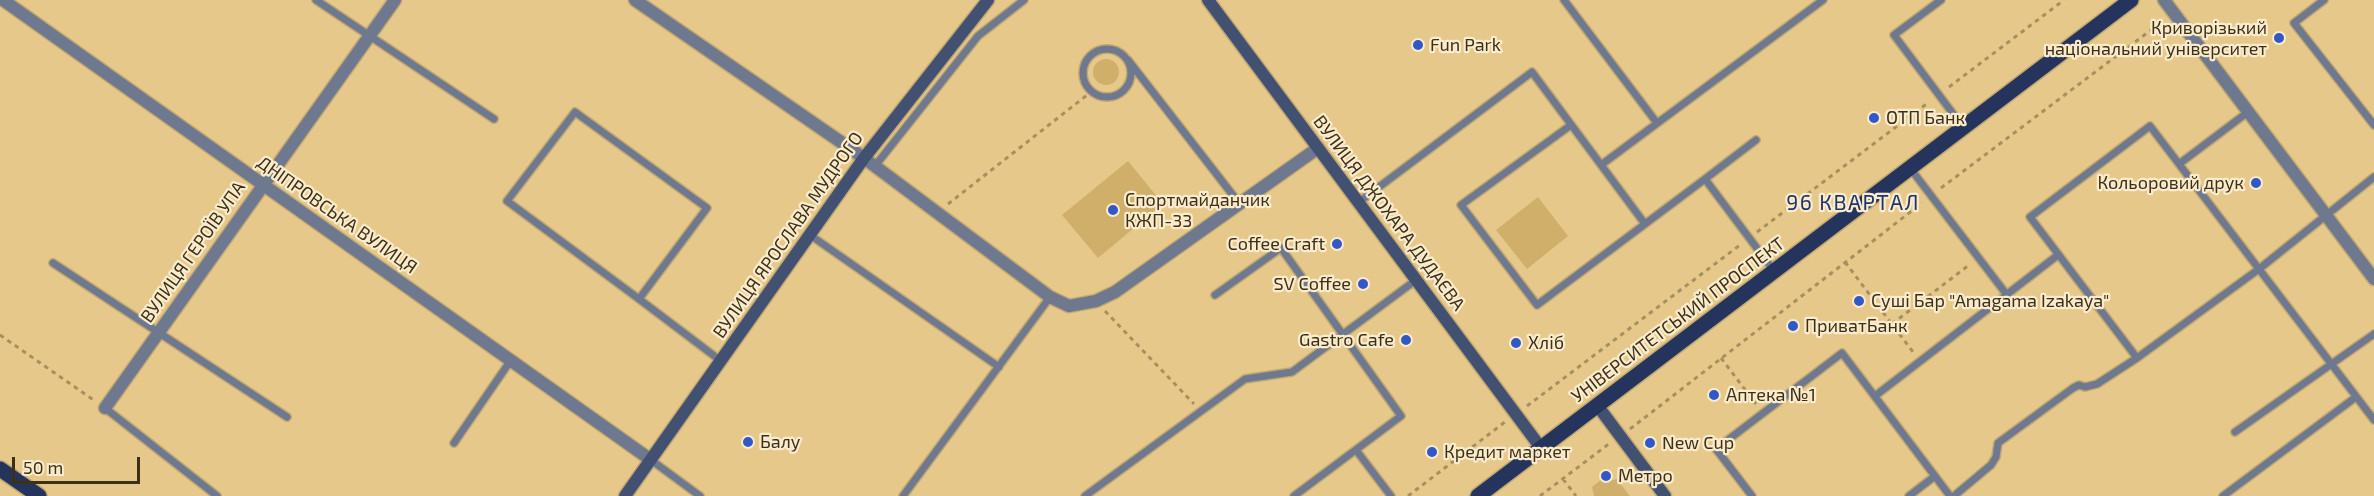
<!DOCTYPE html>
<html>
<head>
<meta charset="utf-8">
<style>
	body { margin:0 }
	#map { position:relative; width:2374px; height:496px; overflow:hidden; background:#e6c98a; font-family:"Exo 2",sans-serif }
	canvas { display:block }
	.scale { position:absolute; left:12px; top:457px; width:128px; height:27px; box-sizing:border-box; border:3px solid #3c3017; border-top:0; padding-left:8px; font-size:18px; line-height:21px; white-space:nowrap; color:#3c3017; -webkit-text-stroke:4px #faebcd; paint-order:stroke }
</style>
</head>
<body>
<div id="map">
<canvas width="2374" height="496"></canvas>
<div class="scale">50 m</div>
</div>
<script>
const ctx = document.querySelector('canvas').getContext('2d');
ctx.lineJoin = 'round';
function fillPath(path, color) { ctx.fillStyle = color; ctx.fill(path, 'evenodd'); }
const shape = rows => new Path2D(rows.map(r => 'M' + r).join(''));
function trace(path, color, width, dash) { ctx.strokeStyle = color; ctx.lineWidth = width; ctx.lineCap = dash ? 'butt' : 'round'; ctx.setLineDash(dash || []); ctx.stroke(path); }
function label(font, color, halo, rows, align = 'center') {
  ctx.font = font + ' "Exo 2",sans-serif'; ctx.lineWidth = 4.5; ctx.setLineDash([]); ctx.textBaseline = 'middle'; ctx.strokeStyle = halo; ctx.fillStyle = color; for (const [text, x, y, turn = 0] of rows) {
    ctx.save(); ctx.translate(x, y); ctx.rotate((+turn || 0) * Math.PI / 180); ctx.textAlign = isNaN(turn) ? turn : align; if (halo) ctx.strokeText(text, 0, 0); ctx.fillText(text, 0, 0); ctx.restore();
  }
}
fillPath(shape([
	'1093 72a13 13 0 1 1 26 0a13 13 0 1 1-26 0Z',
	[1128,161,1163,204,1098,258,1062,215],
	[1538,197,1568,236,1527,269,1496,230],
	[1602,479,1607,481,1617,479,1630,496,1594,496,1592,487]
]), '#cfaf6a');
const lane = shape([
	[316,0,494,119],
	[1564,0,1657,123],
	[1941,0,1894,35,1963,127],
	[2324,0,2294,23,2374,125],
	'1083 73a24 24 0 1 1 48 0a24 24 0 1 1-48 0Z',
	[1128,60,1239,203],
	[1571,125,1461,205,1537,305,1645,224],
	[2179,164,2248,112],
	[1601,165,1823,0],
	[875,166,978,36,1024,0],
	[1910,168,2007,295],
	[1705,179,1756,140],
	[1359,202,1532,72,1645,224,1705,179,1774,271],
	[810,235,999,367],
	[53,263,287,417],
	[1215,295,1281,248,1401,416,1294,496],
	[639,299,507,201,575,112,707,208,639,299,721,361],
	[2137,358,2259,269,2374,177],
	[1875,396,2058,255],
	[105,408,217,496],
	[2235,432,2374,334],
	[454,443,511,360],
	[1356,450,1391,496],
	[651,460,700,496],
	[903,496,1050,297],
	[1085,496,1245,379,1292,372,1416,280],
	[1752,496,1716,449,1842,353,1950,496],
	[1909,496,1935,476],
	[1954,496,1991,465,1996,457,1998,443,2073,388,2079,385,2085,387,2097,384,2137,358,2030,217,2150,126,2374,420],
	[2223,496,2356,397]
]);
const street = shape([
	[3,0,651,460],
	[635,0,864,158,1050,297,1069,306,1096,301,1115,292,1318,148],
	[2164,0,2374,279],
	[105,408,395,0]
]);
const secondary = shape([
	[1208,0,1541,448],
	[1597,405,1665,496],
	[625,496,864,158,988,0]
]);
const primary = shape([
	[0,469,39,496],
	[1478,496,2131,0]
]);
trace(lane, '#c1a771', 10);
trace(street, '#c1a771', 15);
trace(secondary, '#c1a771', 15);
trace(primary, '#c1a771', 18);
trace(shape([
	[1949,87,2064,0],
	[1941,188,2163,21],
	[948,204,1091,92],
	[1757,232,1929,102],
	[1845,262,1913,352],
	[1105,311,1194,404],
	[1892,324,1969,265],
	[0,335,95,401],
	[1721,358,1756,404],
	[1527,406,1740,245],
	[1630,429,1922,203],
	[1563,479,1576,496],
	[1408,496,1505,422],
	[1540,496,1610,443]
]), '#a7905f', 3, [4.5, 4.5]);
trace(lane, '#6e7990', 7);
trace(street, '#6e7990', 12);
trace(secondary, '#425172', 12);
trace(primary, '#24345c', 15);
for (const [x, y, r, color] of [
	[2279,38,6,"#3158c8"],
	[1418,45,6,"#3158c8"],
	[1874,118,6,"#3158c8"],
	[2256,183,6,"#3158c8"],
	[1113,210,6,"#3158c8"],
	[1337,244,6,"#3158c8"],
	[1363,284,6,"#3158c8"],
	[1859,301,6,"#3158c8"],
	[1793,326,6,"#3158c8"],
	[1406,340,6,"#3158c8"],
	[1516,343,6,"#3158c8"],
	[1714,395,6,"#3158c8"],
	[748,442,6,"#3158c8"],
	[1650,443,6,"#3158c8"],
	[1432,452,6,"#3158c8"],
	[1606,476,6,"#3158c8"]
]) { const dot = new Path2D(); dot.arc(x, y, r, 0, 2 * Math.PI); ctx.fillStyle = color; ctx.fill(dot); trace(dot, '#faebcd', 2); }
label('18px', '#3c3017', '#faebcd', [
	["Криворізький",2267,28,"right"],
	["національний університет",2267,49,"right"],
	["Fun Park",1430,45],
	["ОТП Банк",1886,118],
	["Кольоровий друк",2244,183,"right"],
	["Спортмайданчик",1125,200],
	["КЖП-33",1125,221],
	["Coffee Craft",1325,244,"right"],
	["SV Coffee",1351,284,"right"],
	["Суші Бар \"Amagama Izakaya\"",1871,301],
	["ПриватБанк",1805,326],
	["Gastro Cafe",1394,340,"right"],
	["Хліб",1528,343],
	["Аптека №1",1726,395],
	["Балу",760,442],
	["New Cup",1662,443],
	["Кредит маркет",1444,452],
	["Метро",1618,476]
], 'left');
label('18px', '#3c3017', '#faebcd', [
	["ВУЛИЦЯ ДЖОХАРА ДУДАЄВА",1389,213,53],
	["ДНІПРОВСЬКА ВУЛИЦЯ",337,215,35],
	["ВУЛИЦЯ ЯРОСЛАВА МУДРОГО",788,235,-55],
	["ВУЛИЦЯ ГЕРОЇВ УПА",193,252,-55],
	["УНІВЕРСИТЕТСЬКИЙ ПРОСПЕКТ",1678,320,-37]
]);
ctx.letterSpacing = '1.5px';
label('21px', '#20356c', '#faebcd', [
	["96 КВАРТАЛ",1853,203]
]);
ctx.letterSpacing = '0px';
</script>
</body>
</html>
